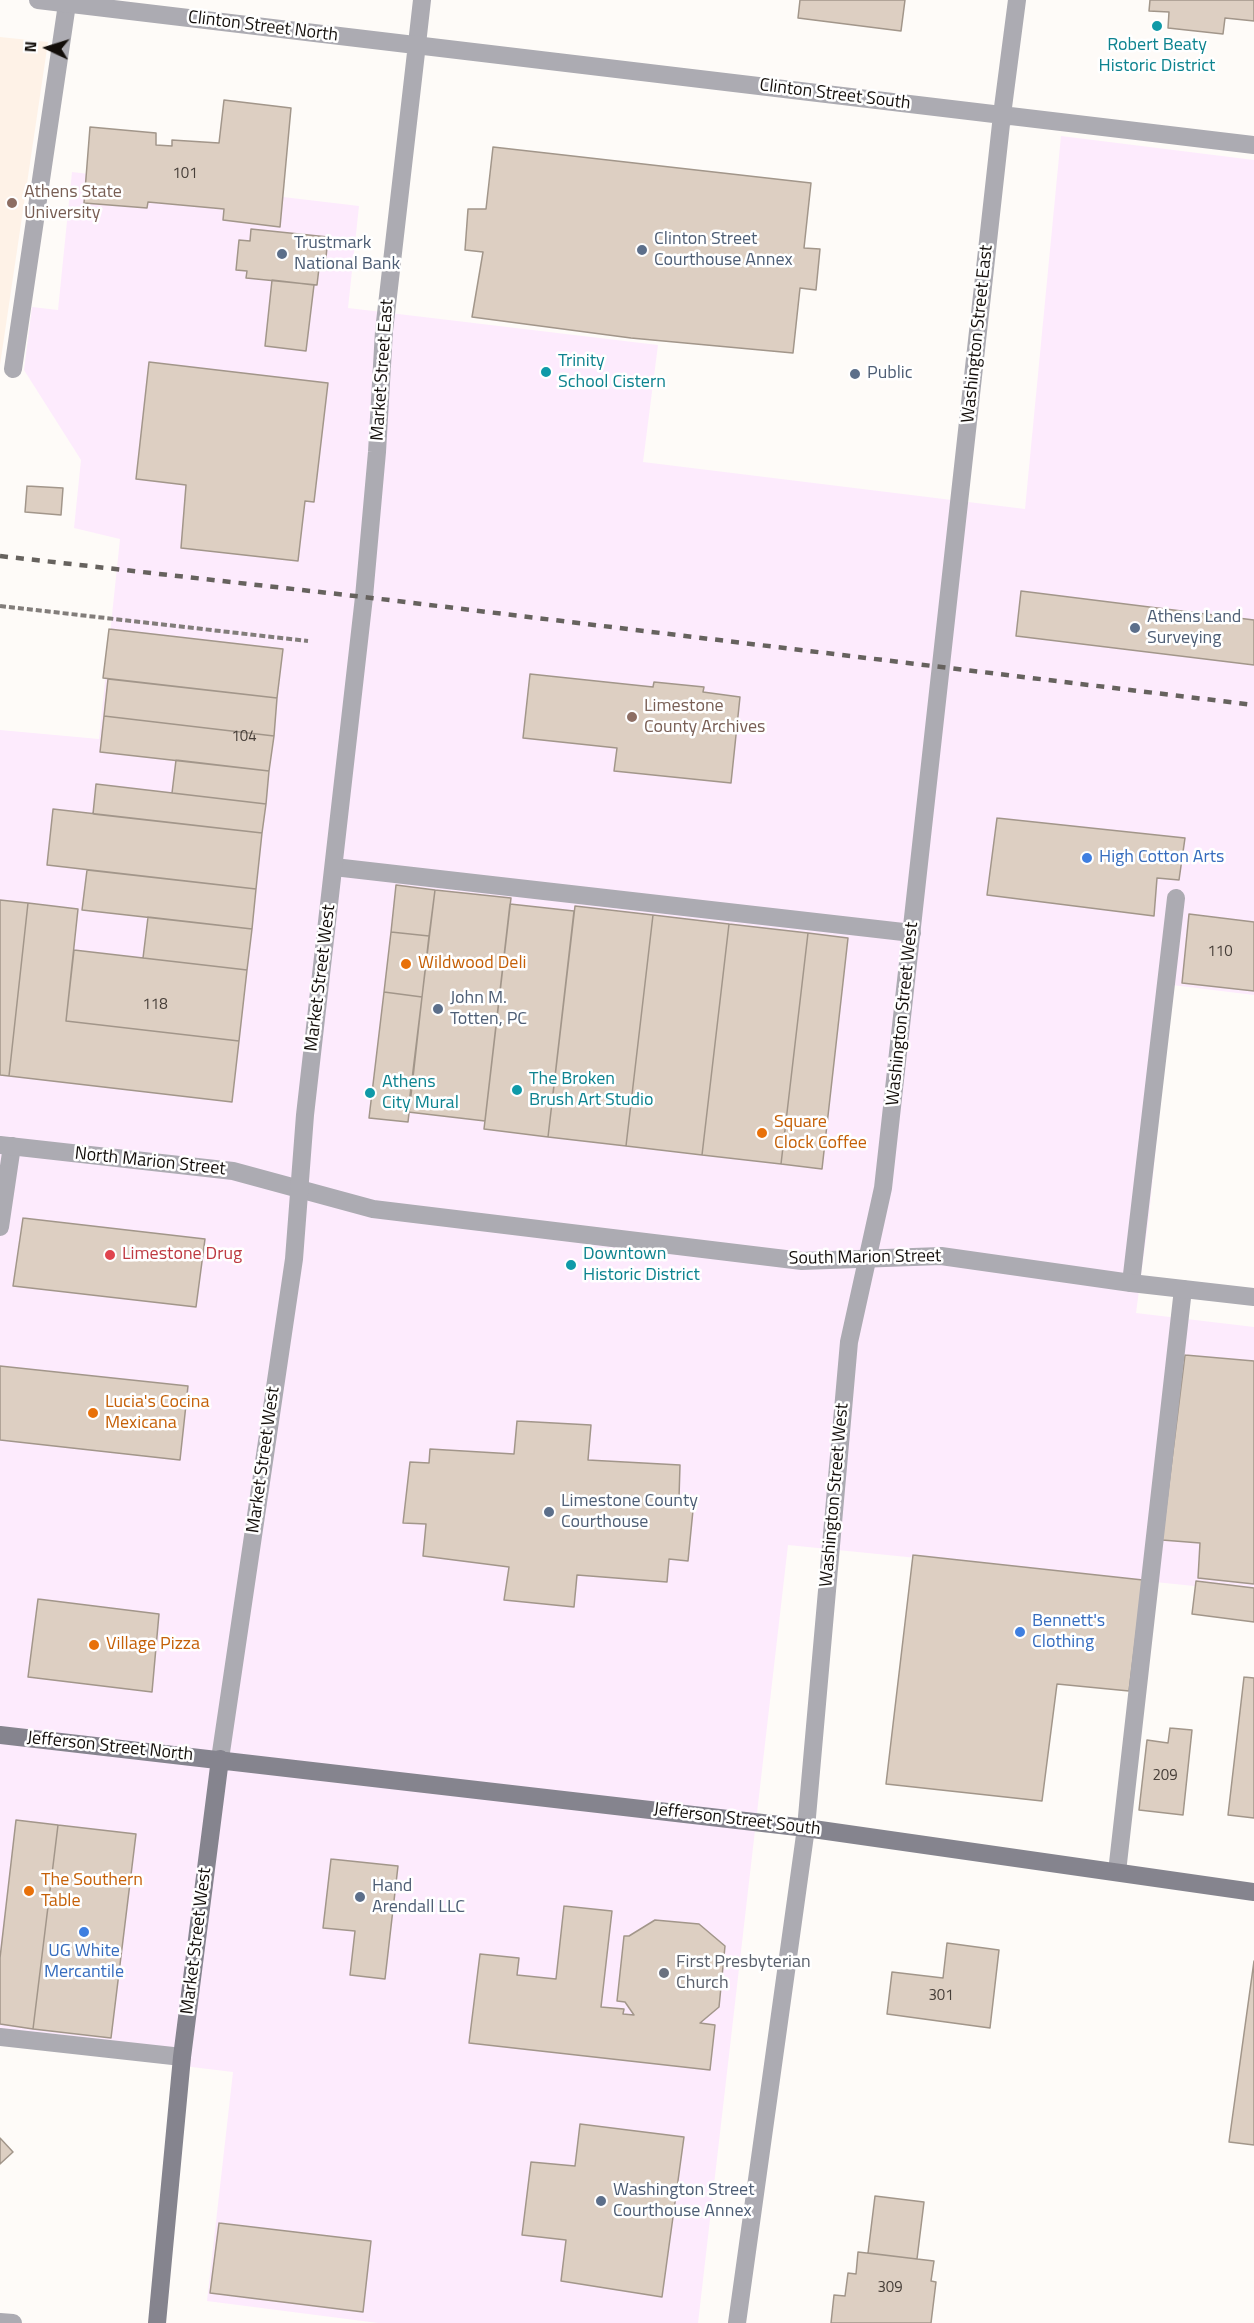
<!DOCTYPE html>
<html>
<head>
<meta charset="utf-8">
<style>
	body { margin:0 }
	#map { position:relative; width:1254px; height:2323px; overflow:hidden; background:#fefbf8; font-family:"Titillium Web",sans-serif }
	canvas { display:block }
	.north { position:absolute; left:18px; top:18px; width:60px; height:60px; -webkit-text-stroke:4px #fff; paint-order:stroke; rotate:274deg; font-size:16px; font-weight:700; line-height:24px; text-align:center; color:#130e0a }
	.north::after { content:''; display:block; margin:auto; width:21px; height:27px; background:#130e0a; clip-path:polygon(50% 0,100% 100%,50% 72%,0 100%) }
</style>
</head>
<body>
<div id="map">
<canvas width="1254" height="2323"></canvas>
<div class="north">N</div>
</div>
<script>
const ctx = document.querySelector('canvas').getContext('2d');
ctx.lineJoin = 'round';
function fillPath(path, color) { ctx.fillStyle = color; ctx.fill(path, 'evenodd'); }
const shape = rows => new Path2D(rows.map(r => 'M' + r).join(''));
function trace(path, color, width, dash) { ctx.strokeStyle = color; ctx.lineWidth = width; ctx.lineCap = dash ? 'butt' : 'round'; ctx.setLineDash(dash || []); ctx.stroke(path); }
function label(font, color, halo, rows, align = 'center') {
  ctx.font = font + ' "Titillium Web",sans-serif'; ctx.lineWidth = 5; ctx.setLineDash([]); ctx.textBaseline = 'middle'; ctx.strokeStyle = halo; ctx.fillStyle = color; for (const [text, x, y, turn = 0] of rows) {
    ctx.save(); ctx.translate(x, y); ctx.rotate((+turn || 0) * Math.PI / 180); ctx.textAlign = isNaN(turn) ? turn : align; if (halo) ctx.strokeText(text, 0, 0); ctx.fillText(text, 0, 0); ctx.restore();
  }
}
fillPath(shape([
	[1061,136,1254,160,1254,995,1172,985,1149,1216,1136,1313,1254,1327,1254,1592,788,1545,698,2323,378,2323,207,2301,233,2072,0,2044,0,730,99,739,120,539,74,528,81,460,24,370,32,307,58,310,72,172,359,206,348,308,658,345,643,462,1025,509]
]), '#fdebfd');
fillPath(shape([
	[0,37,48,42,0,365]
]), '#fef2e7');
const building = shape([
	[800,0,905,0,901,31,798,18,800,0],
	[1150,0,1254,0,1254,21,1225,18,1223,34,1168,28,1169,12,1149,11,1150,0],
	[224,100,291,108,280,227,223,220,224,209,148,202,147,208,84,203,90,127,156,133,156,145,172,146,172,140,219,143,224,100],
	[493,147,811,183,804,248,820,249,816,290,800,288,793,353,631,338,472,317,483,252,465,250,468,209,486,209,493,147],
	[251,229,328,237,325,268,319,268,317,285,246,278,247,271,236,270,239,240,250,241,251,229],
	[272,280,314,285,306,351,265,346,272,280],
	[149,362,328,383,314,502,305,501,298,561,181,548,186,485,136,479,149,362],
	[27,486,63,488,61,515,25,512,27,486],
	[1021,591,1254,620,1254,665,1016,636,1021,591],
	[109,629,283,649,277,698,103,678,109,629],
	[530,674,653,687,654,682,704,687,703,692,740,697,731,783,614,771,617,748,523,738,530,674],
	[108,679,277,698,274,736,104,716,108,679],
	[104,716,274,736,269,771,100,752,104,716],
	[176,760,269,771,266,804,172,793,176,760],
	[96,784,266,804,262,833,93,814,96,784],
	[53,809,262,833,256,889,47,865,53,809],
	[997,818,1185,838,1179,880,1157,878,1154,916,987,895,997,818],
	[87,870,256,889,252,929,82,910,87,870],
	[396,885,435,890,429,936,391,932,396,885],
	[435,890,511,898,485,1121,408,1112,435,890],
	[0,900,28,903,9,1076,0,1075,0,900],
	[28,903,78,909,66,1021,239,1041,232,1102,9,1076,28,903],
	[510,904,574,911,548,1137,484,1129,510,904],
	[575,906,653,915,626,1146,548,1137,575,906],
	[1189,914,1254,922,1254,991,1182,983,1189,914],
	[653,915,729,924,702,1155,626,1146,653,915],
	[148,917,252,929,247,970,143,958,148,917],
	[729,924,808,933,781,1164,702,1155,729,924],
	[391,932,429,936,422,997,384,992,391,932],
	[808,933,848,938,822,1169,781,1164,808,933],
	[74,950,247,970,239,1041,66,1021,74,950],
	[384,992,422,997,408,1122,369,1118,384,992],
	[23,1218,205,1239,196,1307,13,1286,23,1218],
	[1185,1355,1254,1361,1254,1584,1198,1578,1200,1543,1162,1540,1185,1355],
	[0,1366,188,1386,180,1460,0,1440,0,1366],
	[517,1421,591,1425,588,1460,680,1465,679,1498,694,1500,688,1561,669,1559,667,1582,577,1575,574,1607,504,1600,509,1567,423,1556,426,1524,403,1523,410,1462,429,1463,430,1449,514,1454,517,1421],
	[913,1555,1143,1580,1129,1691,1057,1684,1042,1801,886,1784,913,1555],
	[1196,1581,1254,1588,1254,1622,1192,1614,1196,1581],
	[38,1599,159,1614,152,1692,28,1677,38,1599],
	[1244,1677,1254,1678,1254,1818,1228,1815,1244,1677],
	[1170,1728,1192,1730,1183,1815,1139,1810,1147,1740,1168,1743,1170,1728],
	[16,1820,58,1825,33,2029,0,2024,0,1958,16,1820],
	[58,1825,136,1834,111,2038,33,2029,58,1825],
	[331,1859,398,1866,385,1979,350,1975,355,1931,323,1928,331,1859],
	[564,1906,612,1911,601,2007,624,2009,623,2014,634,2015,625,2002,617,2001,624,1936,629,1936,655,1920,699,1924,725,1946,719,2007,700,2023,715,2025,710,2070,469,2043,480,1954,519,1958,517,1975,556,1979,564,1906],
	[947,1943,999,1950,990,2028,887,2014,892,1972,943,1978,947,1943],
	[1254,1961,1254,2145,1229,2142,1254,1961],
	[580,2124,684,2137,662,2297,561,2281,566,2240,522,2235,531,2162,575,2166,580,2124],
	[0,2138,13,2152,0,2164,0,2138],
	[875,2196,924,2202,917,2259,868,2253,875,2196],
	[219,2223,371,2241,363,2312,210,2293,219,2223],
	[858,2252,934,2261,931,2281,936,2282,931,2323,831,2323,834,2295,845,2296,848,2273,856,2274,858,2252]
]);
fillPath(building, '#ddcfc2');
trace(building, '#a2968a', 1.5);
trace(shape([
	[0,606,308,641]
]), '#827d7a', 4, [6, 3]);
trace(shape([
	[13,369,67,4],
	[334,867,912,933],
	[0,1227,12,1146],
	[1131,1283,1176,898],
	[1117,1872,1183,1289],
	[0,2037,182,2057]
]), '#acabb2', 18);
trace(shape([
	[417,44,422,0],
	[0,1145,233,1171,373,1209,802,1261,941,1256,1131,1283,1254,1297],
	[0,2322,13,2323]
]), '#acabb2', 18);
trace(shape([
	[38,0,1254,145],
	[220,1759,294,1259,305,1115,364,597,377,452,384,331,417,44],
	[737,2323,806,1828,849,1342,883,1188,1002,115,1017,0]
]), '#acabb2', 18);
trace(shape([
	[0,1735,806,1828,1254,1892],
	[157,2323,182,2057,220,1759]
]), '#85848e', 18);
trace(shape([
	[0,556,364,597,1254,705]
]), '#66625e', 4.5, [8, 8]);
for (const [x, y, r, color] of [
	[1157,26,6,"#0f9aa8"],
	[12,203,6,"#8d6e63"],
	[642,250,6,"#5c6f8a"],
	[282,254,6,"#5c6f8a"],
	[546,372,6,"#0f9aa8"],
	[855,374,6,"#5c6f8a"],
	[1135,628,6,"#5c6f8a"],
	[632,717,6,"#8d6e63"],
	[1087,858,6,"#3f7fe0"],
	[406,964,6,"#e8710a"],
	[438,1009,6,"#5c6f8a"],
	[517,1090,6,"#0f9aa8"],
	[370,1093,6,"#0f9aa8"],
	[762,1133,6,"#e8710a"],
	[110,1255,6,"#e0444e"],
	[571,1265,6,"#0f9aa8"],
	[93,1413,6,"#e8710a"],
	[549,1512,6,"#5c6f8a"],
	[1020,1632,6,"#3f7fe0"],
	[94,1645,6,"#e8710a"],
	[29,1891,6,"#e8710a"],
	[360,1897,6,"#5c6f8a"],
	[84,1932,6,"#3f7fe0"],
	[664,1973,6,"#6b7280"],
	[601,2201,6,"#5c6f8a"]
]) { const dot = new Path2D(); dot.arc(x, y, r, 0, 2 * Math.PI); ctx.fillStyle = color; ctx.fill(dot); trace(dot, '#fff', 2); }
label('15px', '#463e38', null, [
	["101",185,174],
	["104",244,737],
	["110",1220,952],
	["118",155,1005],
	["209",1165,1776],
	["301",941,1996],
	["309",890,2288]
]);
label('18px', '#130e0a', '#fff', [
	["Clinton Street North",263,27,7],
	["Clinton Street South",835,95,7],
	["Washington Street East",978,334,-84],
	["Market Street East",383,370,-86],
	["Market Street West",321,978,-83],
	["Washington Street West",903,1014,-84],
	["North Marion Street",150,1162,6],
	["South Marion Street",865,1258,-1],
	["Market Street West",264,1460,-82],
	["Washington Street West",835,1495,-85],
	["Jefferson Street North",110,1747,6],
	["Jefferson Street South",737,1820,7],
	["Market Street West",197,1941,-83]
]);
label('18px', '#0d838f', '#fff', [
	["Robert Beaty",1157,46,"center"],
	["Historic District",1157,67,"center"],
	["Trinity",558,362],
	["School Cistern",558,383],
	["The Broken",529,1080],
	["Brush Art Studio",529,1101],
	["Athens",382,1083],
	["City Mural",382,1104],
	["Downtown",583,1255],
	["Historic District",583,1276]
], 'left');
label('18px', '#785e54', '#fff', [
	["Athens State",24,193],
	["University",24,214],
	["Limestone",644,707],
	["County Archives",644,728]
], 'left');
label('18px', '#4e5e75', '#fff', [
	["Clinton Street",654,240],
	["Courthouse Annex",654,261],
	["Trustmark",294,244],
	["National Bank",294,265],
	["Public",867,374],
	["Athens Land",1147,618],
	["Surveying",1147,639],
	["John M.",450,999],
	["Totten, PC",450,1020],
	["Limestone County",561,1502],
	["Courthouse",561,1523],
	["Hand",372,1887],
	["Arendall LLC",372,1908],
	["Washington Street",613,2191],
	["Courthouse Annex",613,2212]
], 'left');
label('18px', '#366cbe', '#fff', [
	["High Cotton Arts",1099,858],
	["Bennett's",1032,1622],
	["Clothing",1032,1643],
	["UG White",84,1952,"center"],
	["Mercantile",84,1973,"center"]
], 'left');
label('18px', '#c56008', '#fff', [
	["Wildwood Deli",418,964],
	["Square",774,1123],
	["Clock Coffee",774,1144],
	["Lucia's Cocina",105,1403],
	["Mexicana",105,1424],
	["Village Pizza",106,1645],
	["The Southern",41,1881],
	["Table",41,1902]
], 'left');
label('18px', '#be3a42', '#fff', [
	["Limestone Drug",122,1255]
], 'left');
label('18px', '#5b616d', '#fff', [
	["First Presbyterian",676,1963],
	["Church",676,1984]
], 'left');
</script>
</body>
</html>
